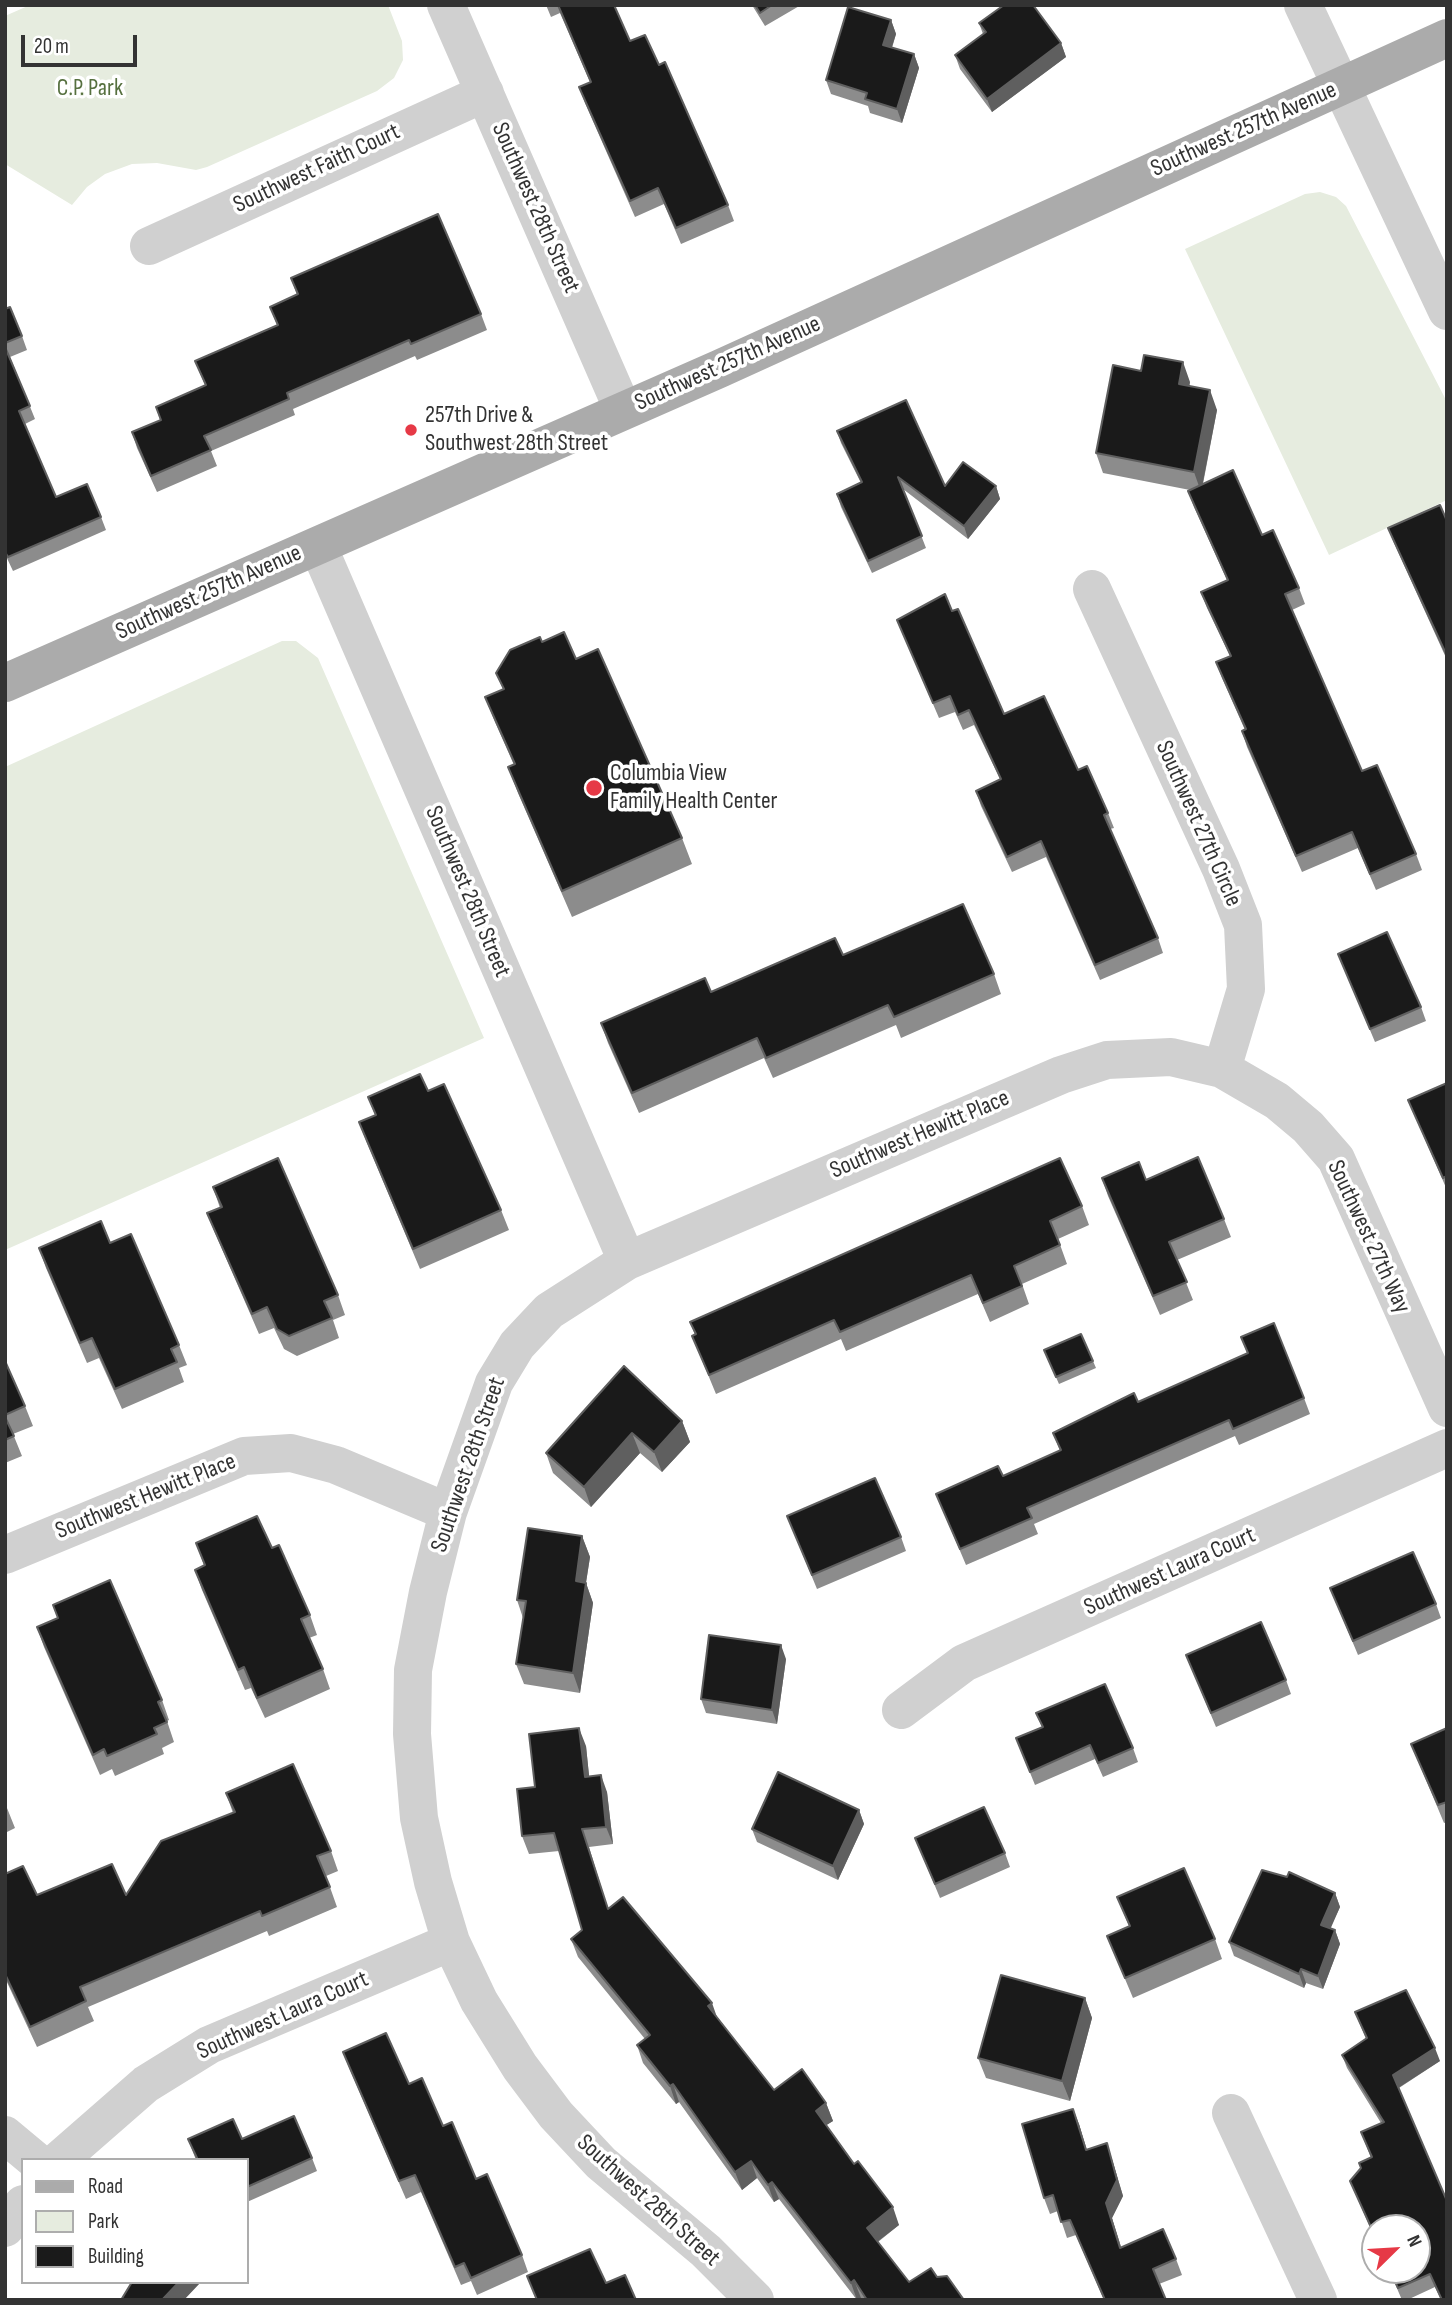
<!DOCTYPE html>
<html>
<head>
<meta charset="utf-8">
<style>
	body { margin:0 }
	#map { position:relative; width:1452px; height:2305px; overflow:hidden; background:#fff; font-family:"Sofia Sans Condensed",sans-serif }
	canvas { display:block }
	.frame { position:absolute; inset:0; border:7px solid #333; pointer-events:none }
	.legend { position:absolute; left:21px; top:2158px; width:228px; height:126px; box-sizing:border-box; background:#fff; border:2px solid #adadad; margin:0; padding:9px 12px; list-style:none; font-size:21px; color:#333 }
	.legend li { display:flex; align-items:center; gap:14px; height:35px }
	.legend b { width:35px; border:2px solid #adadad }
	.north { position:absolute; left:1361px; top:2214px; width:70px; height:70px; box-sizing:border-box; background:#fff; border:2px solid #adadad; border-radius:50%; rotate:66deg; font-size:19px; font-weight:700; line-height:28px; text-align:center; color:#333 }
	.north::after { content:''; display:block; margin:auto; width:24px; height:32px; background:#e63946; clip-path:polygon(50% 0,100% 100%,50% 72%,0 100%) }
	.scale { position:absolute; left:21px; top:35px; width:116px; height:32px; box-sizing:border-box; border:4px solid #333; border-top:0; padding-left:9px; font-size:21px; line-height:24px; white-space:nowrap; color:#333; -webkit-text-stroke:5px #fff; paint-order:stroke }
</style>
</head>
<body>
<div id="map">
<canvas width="1452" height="2305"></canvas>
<div class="frame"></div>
<ul class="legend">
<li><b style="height:9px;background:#ababab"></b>Road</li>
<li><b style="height:19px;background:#e6ecdf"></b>Park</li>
<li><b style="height:19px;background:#1a1a1a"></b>Building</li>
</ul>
<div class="north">N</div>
<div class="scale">20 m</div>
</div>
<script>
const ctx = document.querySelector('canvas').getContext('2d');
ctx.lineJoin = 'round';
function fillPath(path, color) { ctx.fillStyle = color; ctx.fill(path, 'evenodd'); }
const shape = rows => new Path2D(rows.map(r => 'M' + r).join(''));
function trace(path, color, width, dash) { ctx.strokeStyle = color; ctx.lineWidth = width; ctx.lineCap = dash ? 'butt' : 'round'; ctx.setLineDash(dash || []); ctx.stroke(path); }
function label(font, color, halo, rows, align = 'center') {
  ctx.font = font + ' "Sofia Sans Condensed",sans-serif'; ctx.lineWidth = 7; ctx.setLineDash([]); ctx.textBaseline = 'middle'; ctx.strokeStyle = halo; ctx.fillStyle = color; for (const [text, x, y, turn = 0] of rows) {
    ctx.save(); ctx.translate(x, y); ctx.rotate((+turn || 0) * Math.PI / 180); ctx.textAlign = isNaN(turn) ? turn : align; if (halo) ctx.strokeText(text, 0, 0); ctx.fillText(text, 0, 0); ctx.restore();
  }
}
fillPath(shape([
	[30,5,388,5,402,41,403,60,394,78,377,91,207,167,196,170,157,163,132,164,105,174,87,187,72,205,5,164,5,16],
	[1320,192,1336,197,1346,206,1447,402,1447,500,1329,555,1185,249,1305,194],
	[282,641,296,641,318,658,484,1038,5,1250,5,767]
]), '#e6ecdf');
trace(shape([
	[446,5,623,410],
	[1303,5,1447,311],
	[149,246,485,93],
	[318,546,627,1261],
	[1092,589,1221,869,1243,925,1246,989,1222,1069],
	[5,1555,244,1456,291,1453,336,1465,448,1512],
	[901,1710,964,1663,1447,1448],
	[1231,2113,1318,2300],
	[5,2135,35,2160],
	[59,2160,146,2084,209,2045,451,1942],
	[5,2228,23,2204],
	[755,2300,706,2251,601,2163,556,2115,520,2067,479,2001,451,1942,433,1882,419,1818,412,1734,413,1670,428,1592,448,1512,494,1383,517,1345,549,1311,627,1261,1061,1075,1107,1060,1171,1057,1222,1069,1277,1101,1308,1127,1336,1159,1447,1408]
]), '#d0d0d0', 38);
trace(shape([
	[5,683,719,369,1447,38]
]), '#ababab', 38);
fillPath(shape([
	[546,5,614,5,630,41,659,65,728,205,734,221,681,244,664,204,635,217,585,103,579,87,590,82,560,13,551,17],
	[752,5,801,5,765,26],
	[891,20,896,34,892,48,914,54,919,68,902,123,870,113,868,106,831,94,826,80],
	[979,23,1061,43,1066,57,992,112,960,69,955,55,983,34],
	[291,278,481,314,487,330,417,360,415,356,293,409,295,415,211,451,217,466,157,492,137,448,132,432,160,420,156,407,205,385,195,361,277,325,270,307,297,295],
	[5,309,22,336,27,350,10,357,35,419,25,424,56,497,101,517,106,530,13,571,5,554],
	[1190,382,1189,386,1217,410,1203,484,1262,535,1299,588,1305,604,1292,610,1362,771,1416,854,1422,870,1376,890,1358,848,1302,872,1247,747,1242,731,1245,730,1222,678,1216,662,1230,656,1207,608,1201,592,1227,580,1194,507,1188,491,1190,490,1103,473,1096,453],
	[837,431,945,486,996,486,1000,499,968,539,903,489,926,548,872,573,841,507,837,494,861,483,841,443],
	[1447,521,1447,660,1394,543,1388,528],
	[952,611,1004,714,1078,770,1108,813,1114,828,1110,829,1158,938,1163,953,1100,980,1046,857,1012,872,981,806,976,791,1000,779,974,725,963,730,955,712,939,718,897,620],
	[542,642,576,659,682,838,692,864,572,917,518,793,508,767,514,765,495,722,485,697,503,689,496,673],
	[1338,954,1421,1007,1426,1021,1375,1042],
	[843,955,994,974,1001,994,901,1038,896,1025,773,1078,764,1058,639,1113,608,1043,601,1023],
	[1447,1083,1447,1190,1408,1100],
	[428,1091,501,1210,509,1230,420,1269,367,1143,359,1122,375,1115,368,1097],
	[1102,1178,1146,1180,1224,1219,1231,1237,1177,1260,1193,1300,1160,1315,1108,1196],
	[213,1187,338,1295,345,1315,333,1320,339,1338,297,1356,284,1349,274,1328,259,1334,215,1233,207,1213,220,1208],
	[1082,1206,1089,1225,1058,1239,1067,1264,1022,1284,1029,1304,990,1322,978,1294,846,1351,841,1339,716,1394,692,1336,695,1335,690,1322],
	[110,1243,179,1345,187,1365,179,1368,184,1382,122,1409,99,1358,87,1363,46,1268,39,1248],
	[1241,1337,1304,1398,1310,1414,1239,1445,1235,1436,1034,1524,1038,1534,966,1565,936,1494,1003,1476,1060,1451,1053,1433,1138,1402,1247,1353],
	[1047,1357,1093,1361,1096,1368,1059,1384],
	[5,1361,25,1406,33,1426,13,1434,22,1456,5,1463],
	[682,1421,690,1442,662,1472,640,1453,591,1507,553,1473,546,1453],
	[787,1516,901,1537,906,1551,817,1589],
	[582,1536,590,1557,586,1583,593,1603,580,1693,524,1684,516,1664,523,1618,517,1600],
	[196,1543,272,1548,310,1615,317,1635,309,1638,323,1669,330,1689,265,1718,251,1688,245,1690,202,1590,195,1570,204,1565],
	[1330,1588,1436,1604,1441,1618,1358,1655],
	[57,1618,162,1700,169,1720,167,1721,174,1742,162,1748,164,1754,115,1776,112,1769,100,1775,44,1647,37,1627],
	[1186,1655,1286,1680,1291,1694,1216,1727],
	[786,1659,777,1724,706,1713,701,1699],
	[1036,1713,1133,1748,1138,1762,1103,1777,1095,1759,1035,1785,1016,1738,1042,1727],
	[1447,1728,1447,1822,1444,1823,1411,1744],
	[586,1746,589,1776,607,1792,613,1844,589,1847,608,1909,717,2017,774,2090,826,2103,833,2121,826,2125,899,2225,878,2242,909,2282,937,2277,964,2300,862,2300,861,2298,857,2300,779,2199,774,2202,757,2178,742,2190,679,2102,676,2104,643,2063,637,2045,645,2039,578,1957,571,1939,582,1930,559,1851,529,1854,522,1836,535,1787],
	[226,1793,331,1851,338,1871,326,1876,337,1907,269,1936,267,1931,88,2007,94,2021,37,2047,5,1978,5,1874,37,1895,126,1895,233,1813],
	[5,1803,15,1828,5,1833],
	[859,1810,864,1824,838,1880,757,1842,752,1829],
	[915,1838,1005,1853,1010,1867,940,1898],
	[1335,1893,1340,1907,1330,1928,1335,1930,1340,1944,1323,1989,1306,1983,1304,1988,1234,1956,1229,1942],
	[1117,1897,1215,1939,1222,1959,1133,1998,1107,1936,1129,1926],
	[1085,1998,1092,2018,1070,2101,986,2078,978,2058],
	[1355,2012,1440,2061,1399,2088,1447,2300,1441,2300,1435,2287,1407,2300,1402,2300,1389,2270,1417,2270,1375,2228,1375,2239,1350,2181,1371,2158,1361,2132,1381,2123,1347,2068,1342,2055,1366,2039],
	[343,2052,409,2084,443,2126,476,2179,522,2255,528,2272,477,2295,471,2281,461,2285,421,2192,406,2199,350,2070],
	[1079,2124,1087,2150,1112,2159,1123,2196,1112,2218,1121,2247,1176,2259,1182,2275,1159,2284,1166,2300,1104,2300,1076,2235,1067,2238,1058,2211,1050,2214,1044,2198],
	[188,2139,312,2158,317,2171,247,2202,247,2160,196,2160]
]), '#8c8c8c');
fillPath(shape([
	[891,20,896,34,888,59,883,45],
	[1061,43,1066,57,992,112,987,99],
	[914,54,919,68,902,123,897,109],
	[1183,362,1190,382,1186,404,1179,384],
	[1210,390,1217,410,1201,492,1194,472],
	[996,486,1000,499,968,539,964,526],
	[682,1421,690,1442,662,1472,654,1452],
	[632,1433,640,1453,591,1507,584,1487],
	[582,1536,590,1557,583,1601,576,1581],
	[586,1583,593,1603,580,1693,573,1673],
	[781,1645,786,1659,777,1724,772,1710],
	[579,1728,586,1746,591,1794,585,1777],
	[601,1775,607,1792,613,1844,606,1827],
	[859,1810,864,1824,838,1880,833,1866],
	[1335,1893,1340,1907,1326,1939,1321,1925],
	[1335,1930,1340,1944,1323,1989,1318,1976],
	[1301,1969,1306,1983,1304,1988,1299,1974],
	[1085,1998,1092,2018,1070,2101,1062,2081],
	[712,2003,718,2020,708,2006],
	[1435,2048,1440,2061,1398,2088,1393,2075],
	[673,2084,679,2102,676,2104,670,2086],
	[826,2103,833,2121,822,2128,816,2111],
	[1073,2109,1079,2124,1091,2166,1086,2150],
	[1107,2143,1123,2196,1112,2218,1126,2263,1106,2203],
	[751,2161,757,2178,742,2190,735,2172],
	[772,2182,779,2199,774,2202,768,2185],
	[893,2207,899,2225,873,2245,867,2228],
	[854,2280,861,2298,858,2300,857,2300,851,2283],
	[179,2282,201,2282,184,2300,162,2300]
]), '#5f5f5f');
const building = shape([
	[558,5,614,5,630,41,645,35,659,65,665,62,728,205,676,228,658,188,630,201,579,87,591,82,558,5],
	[755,5,772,5,760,13,755,5],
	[1004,5,1033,5,1061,43,987,99,955,55,986,32,979,23,1004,5],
	[848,7,891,20,883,45,914,54,897,109,865,99,867,93,826,80,848,7],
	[438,214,481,314,411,344,409,340,287,393,289,399,204,436,211,450,151,476,132,432,161,420,156,407,206,385,195,361,278,325,270,307,298,294,291,278,438,214],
	[10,307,22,336,5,343,5,309,10,307],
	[5,347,30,406,19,411,56,497,87,484,101,517,8,557,5,552,5,347],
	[1144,355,1183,362,1179,384,1210,390,1194,472,1096,453,1113,365,1141,371,1144,355],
	[906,400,945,486,963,462,996,486,964,526,898,477,922,536,868,561,837,494,862,482,837,431,906,400],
	[1233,470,1262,535,1273,530,1299,588,1285,594,1362,771,1377,765,1416,854,1370,874,1352,832,1296,856,1242,731,1246,729,1216,662,1231,656,1201,592,1228,580,1188,491,1233,470],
	[1440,505,1447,521,1447,656,1388,528,1440,505],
	[945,594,952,611,958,609,1004,714,1044,696,1078,770,1087,766,1108,813,1104,815,1158,938,1095,965,1041,841,1007,857,976,791,1001,779,969,710,958,715,950,696,933,703,897,620,945,594],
	[564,632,576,659,598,649,682,838,562,891,508,767,515,764,485,697,504,689,496,673,510,650,540,637,542,642,564,632],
	[963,904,994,974,894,1017,888,1005,766,1058,757,1038,632,1093,601,1023,705,978,711,992,835,938,843,955,963,904],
	[1387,932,1421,1007,1370,1029,1338,954,1387,932],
	[420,1074,428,1091,444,1084,501,1210,413,1249,359,1122,376,1115,368,1097,420,1074],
	[1447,1083,1447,1176,1443,1178,1408,1100,1447,1083],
	[1198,1157,1224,1219,1169,1242,1187,1282,1153,1296,1102,1178,1139,1162,1146,1180,1198,1157],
	[278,1158,338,1295,324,1301,332,1318,289,1336,277,1329,267,1307,252,1314,207,1213,222,1207,213,1187,278,1158],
	[1060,1158,1082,1206,1050,1221,1060,1245,1014,1266,1022,1286,983,1303,971,1275,840,1332,834,1320,709,1375,692,1336,696,1334,690,1322,1060,1158],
	[101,1221,110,1243,131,1234,179,1345,171,1349,177,1362,115,1389,92,1338,80,1343,39,1248,101,1221],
	[1274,1323,1304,1398,1233,1429,1229,1420,1027,1508,1032,1518,960,1549,936,1494,998,1466,1003,1476,1061,1450,1053,1433,1134,1393,1138,1402,1248,1353,1241,1337,1274,1323],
	[1081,1334,1093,1361,1056,1377,1044,1350,1081,1334],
	[5,1361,25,1406,5,1415,5,1361],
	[624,1366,682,1421,654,1452,632,1433,584,1487,546,1453,624,1366],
	[5,1417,14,1436,5,1440,5,1417],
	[875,1478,901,1537,812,1575,787,1516,875,1478],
	[257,1516,272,1548,279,1545,310,1615,301,1619,323,1669,257,1698,244,1667,238,1670,195,1570,205,1565,196,1543,257,1516],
	[528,1528,582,1536,576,1581,586,1583,573,1673,516,1664,526,1601,517,1600,528,1528],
	[1413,1552,1436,1604,1353,1641,1330,1588,1413,1552],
	[110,1580,162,1700,158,1702,167,1722,154,1728,157,1734,107,1756,104,1749,93,1755,37,1627,58,1618,53,1605,110,1580],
	[1261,1622,1286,1680,1211,1713,1186,1655,1261,1622],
	[709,1635,781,1645,772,1710,701,1699,709,1635],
	[1105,1684,1133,1748,1098,1763,1090,1745,1030,1772,1016,1738,1043,1727,1036,1713,1105,1684],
	[579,1728,585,1777,601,1775,606,1827,582,1829,608,1909,623,1897,712,2003,708,2006,774,2090,802,2069,826,2103,816,2111,854,2164,858,2161,893,2207,867,2228,909,2282,931,2268,937,2277,947,2276,964,2300,867,2300,854,2280,851,2283,772,2182,768,2185,751,2161,735,2172,673,2084,670,2086,637,2045,650,2035,571,1939,582,1930,554,1833,522,1836,517,1789,535,1787,529,1734,579,1728],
	[1447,1728,1447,1802,1438,1805,1411,1744,1447,1728],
	[293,1764,331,1851,317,1856,330,1887,262,1916,260,1911,80,1987,86,2001,30,2027,5,1974,5,1874,23,1866,37,1895,112,1864,126,1895,161,1841,235,1812,226,1793,293,1764],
	[778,1772,859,1810,833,1866,752,1829,778,1772],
	[984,1807,1005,1853,935,1884,915,1838,984,1807],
	[1184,1868,1215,1939,1125,1978,1107,1936,1130,1926,1117,1897,1184,1868],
	[1262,1870,1287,1877,1289,1872,1335,1893,1321,1925,1335,1930,1318,1976,1301,1969,1299,1974,1229,1942,1262,1870],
	[1001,1975,1085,1998,1062,2081,978,2058,1001,1975],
	[1406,1990,1435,2048,1393,2075,1447,2201,1447,2300,1442,2300,1430,2274,1398,2288,1390,2270,1417,2270,1417,2228,1375,2228,1375,2236,1350,2181,1361,2168,1359,2163,1372,2157,1361,2132,1384,2122,1342,2055,1367,2038,1355,2012,1406,1990],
	[386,2033,409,2084,422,2078,443,2126,452,2122,476,2179,487,2174,522,2255,471,2278,464,2263,455,2267,415,2175,399,2181,343,2052,386,2033],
	[1073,2109,1086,2150,1107,2143,1117,2180,1106,2203,1120,2248,1163,2229,1176,2259,1153,2269,1166,2300,1105,2300,1070,2220,1061,2222,1053,2195,1044,2198,1022,2124,1073,2109],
	[294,2116,312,2158,247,2187,247,2160,198,2160,188,2139,233,2119,242,2139,294,2116],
	[590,2249,606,2283,625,2275,636,2300,537,2300,527,2276,590,2249],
	[132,2282,179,2282,162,2300,121,2300,132,2282]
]);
fillPath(building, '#1a1a1a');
trace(building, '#5f5f5f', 2);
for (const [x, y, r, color] of [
	[411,430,7,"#e63946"],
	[594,788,9,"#e63946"]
]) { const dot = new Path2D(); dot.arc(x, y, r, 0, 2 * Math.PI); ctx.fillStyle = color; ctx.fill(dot); trace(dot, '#fff', 2.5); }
label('24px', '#56703f', '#fff', [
	["C.P. Park",90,89]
]);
label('24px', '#333', '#fff', [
	["Southwest 257th Avenue",1244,130,-24],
	["Southwest Faith Court",317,169,-25],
	["Southwest 28th Street",535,208,66],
	["Southwest 257th Avenue",728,364,-24],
	["Southwest 257th Avenue",209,593,-24],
	["Southwest 27th Circle",1198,824,66],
	["Southwest 28th Street",467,892,67],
	["Southwest Hewitt Place",920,1135,-23],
	["Southwest 27th Way",1368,1237,65],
	["Southwest 28th Street",469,1465,-71],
	["Southwest Hewitt Place",146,1497,-22],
	["Southwest Laura Court",1170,1572,-24],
	["Southwest Laura Court",283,2016,-24],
	["Southwest 28th Street",648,2201,42]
]);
label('24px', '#333', '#fff', [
	["257th Drive &",425,416],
	["Southwest 28th Street",425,444],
	["Columbia View",610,774],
	["Family Health Center",610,802]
], 'left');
</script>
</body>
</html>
